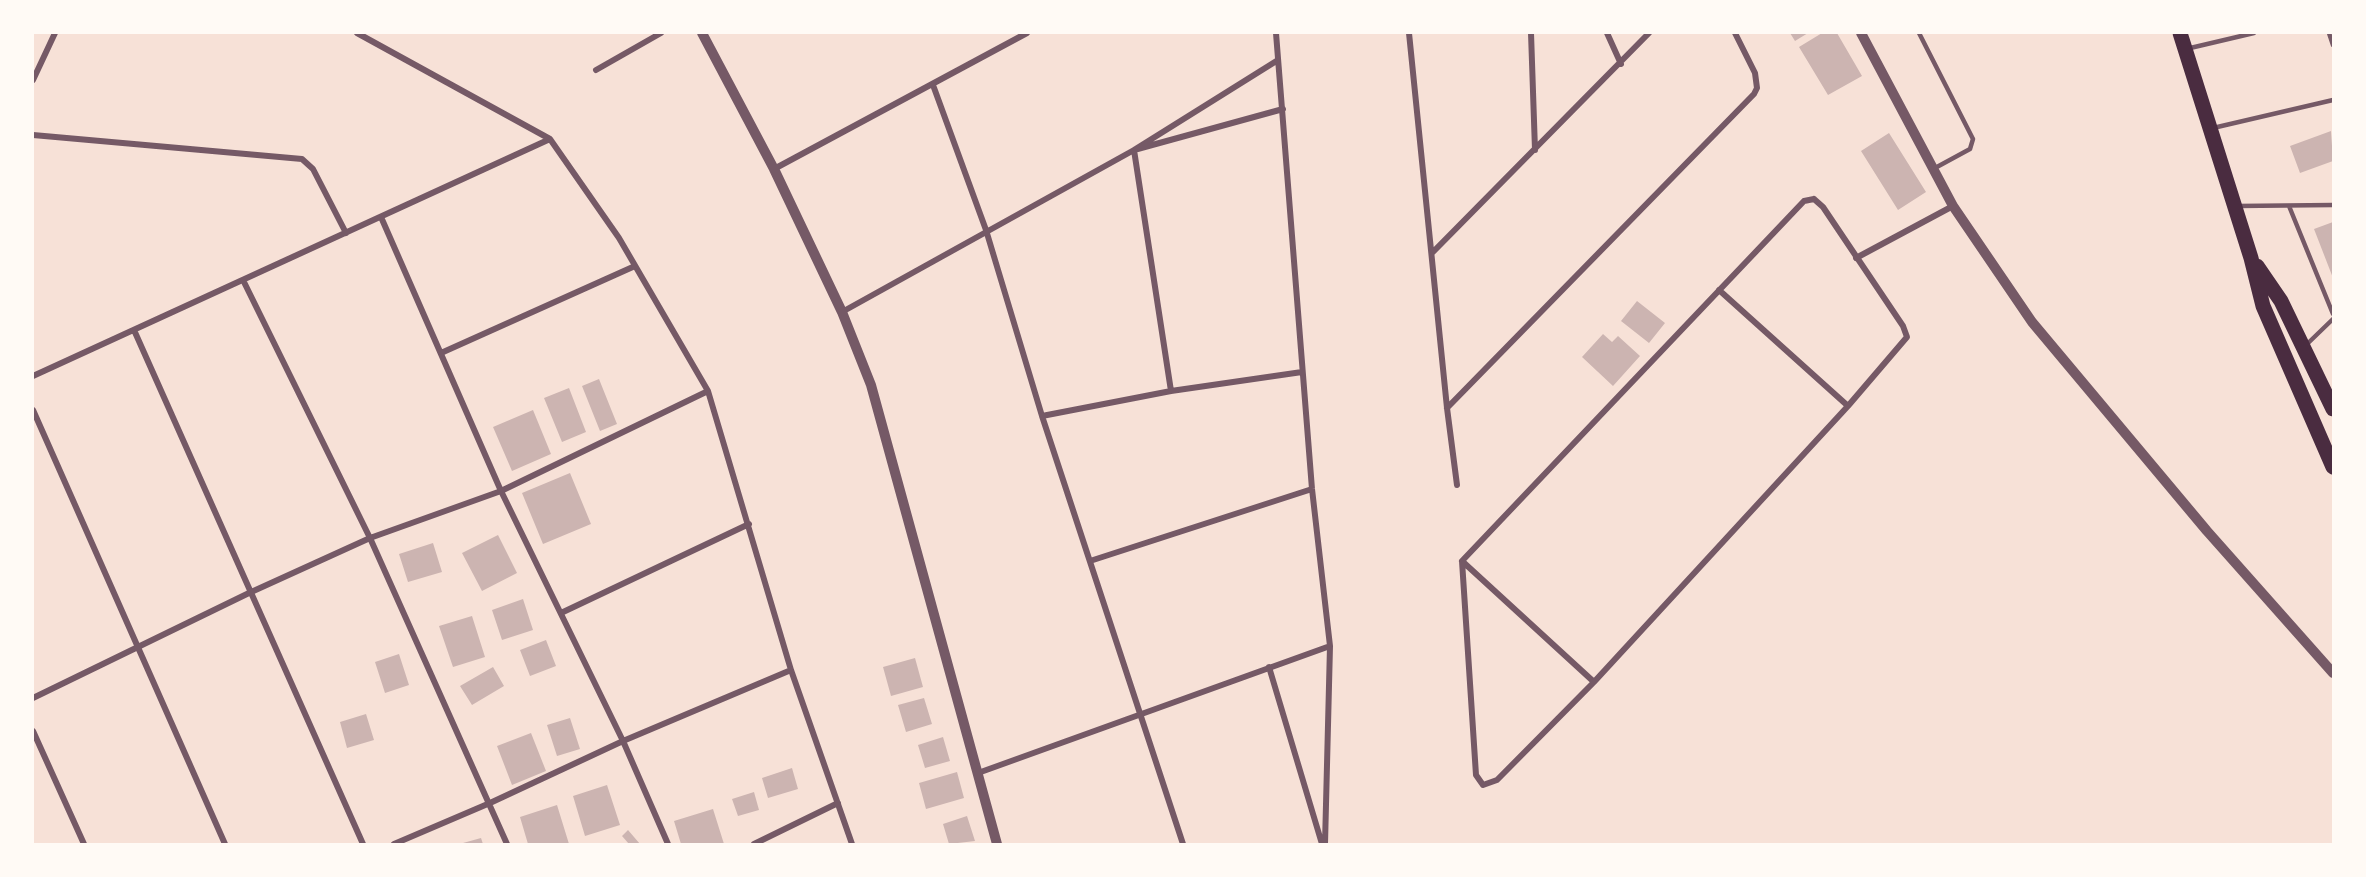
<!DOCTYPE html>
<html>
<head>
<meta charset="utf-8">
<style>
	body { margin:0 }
	#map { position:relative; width:2366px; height:877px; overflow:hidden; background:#f7e1d7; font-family:Montserrat,sans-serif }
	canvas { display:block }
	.frame { position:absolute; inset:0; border:34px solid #fffaf5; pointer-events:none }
</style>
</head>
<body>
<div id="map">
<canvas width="2366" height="877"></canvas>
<div class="frame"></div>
</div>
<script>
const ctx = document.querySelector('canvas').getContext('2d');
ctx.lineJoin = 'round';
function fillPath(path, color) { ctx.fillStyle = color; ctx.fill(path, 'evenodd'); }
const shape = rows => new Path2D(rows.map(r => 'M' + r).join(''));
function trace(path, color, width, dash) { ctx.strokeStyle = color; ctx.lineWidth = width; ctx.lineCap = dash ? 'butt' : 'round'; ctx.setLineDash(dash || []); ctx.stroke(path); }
fillPath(shape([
	[1790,33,1808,33,1795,41],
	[1822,33,1837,33,1862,76,1828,95,1799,47],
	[2331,131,2333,161,2300,173,2290,146],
	[1889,133,1926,192,1898,210,1861,151],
	[2333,222,2333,278,2314,229],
	[1637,301,1665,323,1649,343,1621,321],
	[1603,334,1612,342,1618,336,1640,356,1613,386,1582,357],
	[599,379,617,424,600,431,582,386],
	[569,388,586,432,562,442,544,398],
	[533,410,551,454,512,471,493,427],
	[570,473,591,524,543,544,522,493],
	[498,535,517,573,482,591,462,553],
	[433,543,442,572,408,582,399,554],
	[523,599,533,630,502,640,492,610],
	[472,616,485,657,453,667,439,626],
	[546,640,556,666,530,676,520,650],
	[399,654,409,685,385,693,375,662],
	[915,658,923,687,891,696,883,667],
	[493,667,504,686,472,705,460,686],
	[924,698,932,724,906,732,898,705],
	[366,714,374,740,347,748,340,722],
	[570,718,580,749,557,756,547,725],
	[531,733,546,771,512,785,497,746],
	[943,737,950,761,925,768,918,745],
	[792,768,798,789,768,798,762,778],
	[957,772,964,798,926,809,919,783],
	[607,785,620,825,585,836,573,796],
	[754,792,759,810,738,816,732,799],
	[557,805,569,844,528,844,520,817],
	[713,809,724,844,681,844,674,821],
	[967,816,975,841,949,844,943,824],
	[628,830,640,844,629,844,622,836],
	[481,838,483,844,463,844,463,843]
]), '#ccb4b1');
trace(shape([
	[1919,33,1973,139,1970,149,1935,168],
	[2329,33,2333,45],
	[2186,49,2254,33],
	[2213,128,2333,100],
	[2237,206,2333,205],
	[2289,206,2333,314],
	[2305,346,2333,319]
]), '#755966', 4.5);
trace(shape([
	[357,33,550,139,619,238,708,391,791,670,852,844],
	[1276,33,1312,489,1330,646,1325,844],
	[1409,33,1447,408,1457,485],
	[1531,33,1535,150],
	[1607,33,1621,64],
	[596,70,661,33],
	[33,80,55,33],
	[933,85,986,230,1042,416,1183,844],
	[33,135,302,159,313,169,346,233],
	[774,169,1027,33],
	[1814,199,1823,207,1903,326,1907,337,1848,406,1594,682,1497,780,1483,785,1476,775,1462,561,1804,201,1814,199],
	[381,217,501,491,623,741,668,844],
	[1432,253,1649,33],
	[1856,258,1953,206],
	[243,280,370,538,507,844],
	[1719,290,1848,406],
	[842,312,1134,150,1283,109],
	[134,330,363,844],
	[441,353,635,266],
	[33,376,550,139],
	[1171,391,1134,150,1278,60],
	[1447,408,1754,94,1757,88,1755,73,1735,33],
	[33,410,225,844],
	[1042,416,1171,391,1302,372],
	[1090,561,1312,489],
	[1462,561,1594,682],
	[561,613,749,524],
	[1269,667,1322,844],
	[33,698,249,593,370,538,501,491,708,391],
	[33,731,84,844],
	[978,773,1330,646],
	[394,844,490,803,623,741,791,670],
	[754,844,838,803]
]), '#755966', 6);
trace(shape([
	[702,33,774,169,842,312,871,385,997,844],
	[1861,33,1953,206,2032,322,2207,531,2333,673]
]), '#755966', 10);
trace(shape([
	[2180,33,2251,258,2263,306,2333,467],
	[2257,266,2281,301,2333,409]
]), '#4a2c40', 15);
</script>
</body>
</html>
